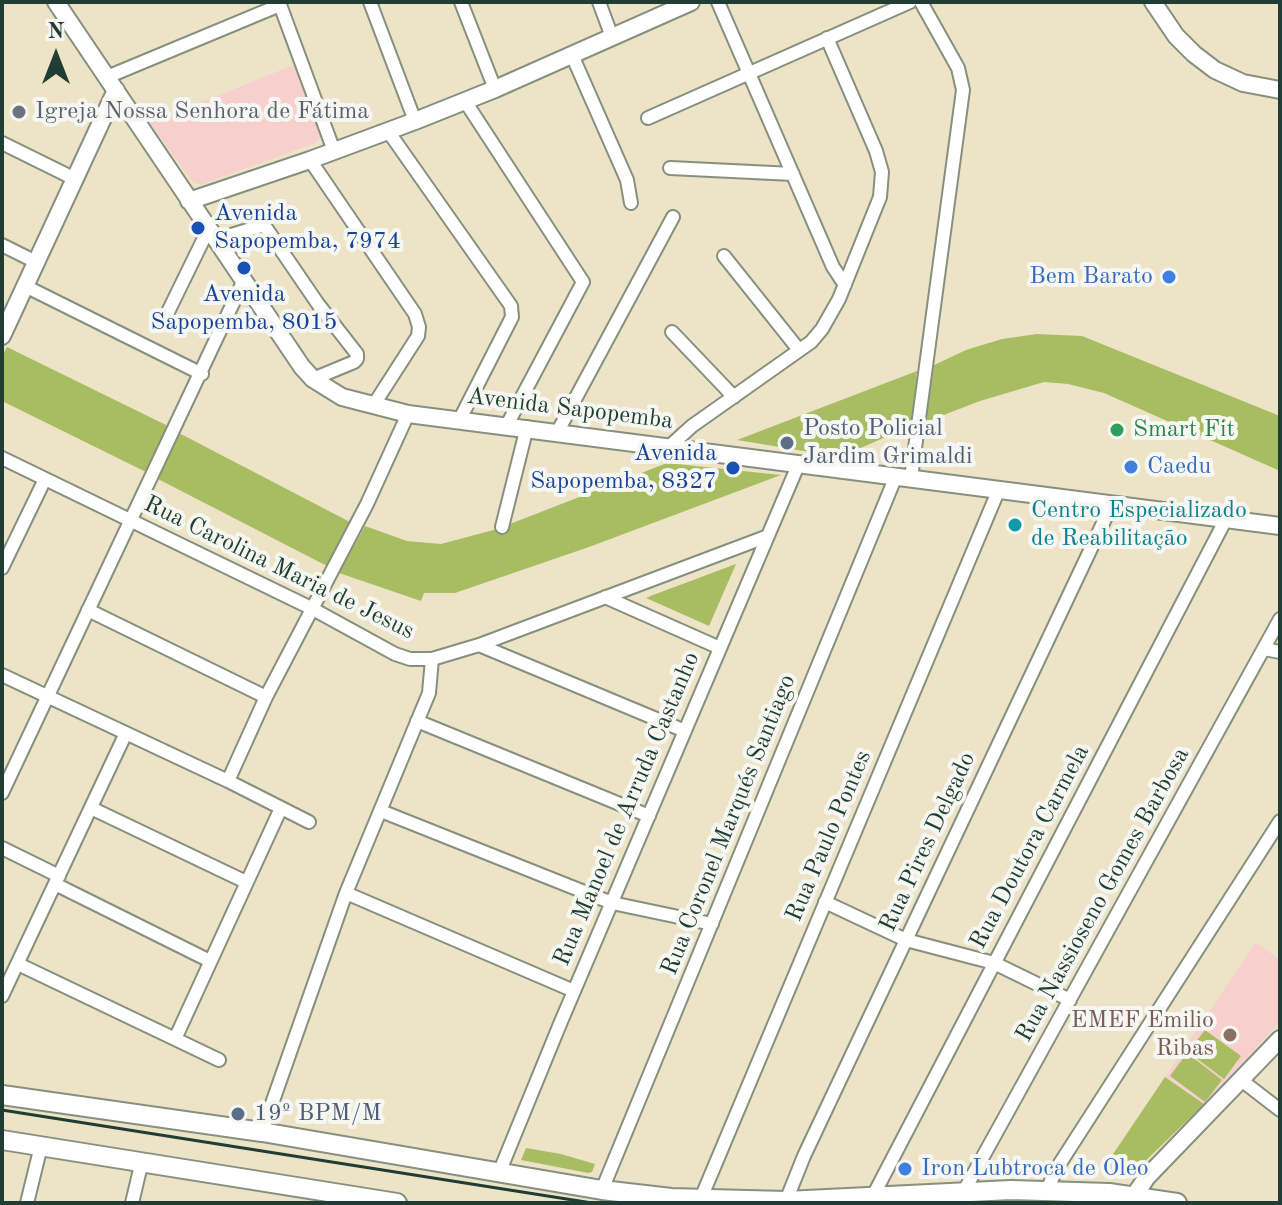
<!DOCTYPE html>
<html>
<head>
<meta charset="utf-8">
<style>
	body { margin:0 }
	#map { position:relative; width:1282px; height:1205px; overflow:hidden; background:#ede4c7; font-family:"Old Standard TT",serif }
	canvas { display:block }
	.frame { position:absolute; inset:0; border:4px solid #1f3d34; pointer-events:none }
	.north { position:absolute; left:16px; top:16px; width:80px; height:80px; -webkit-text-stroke:6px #f6f6f2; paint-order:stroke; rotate:0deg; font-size:22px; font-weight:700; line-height:32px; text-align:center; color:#1f3d34 }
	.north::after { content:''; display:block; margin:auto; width:28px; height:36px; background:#1f3d34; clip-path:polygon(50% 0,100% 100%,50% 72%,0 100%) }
</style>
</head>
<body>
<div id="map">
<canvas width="1282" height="1205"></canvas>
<div class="frame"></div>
<div class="north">N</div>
</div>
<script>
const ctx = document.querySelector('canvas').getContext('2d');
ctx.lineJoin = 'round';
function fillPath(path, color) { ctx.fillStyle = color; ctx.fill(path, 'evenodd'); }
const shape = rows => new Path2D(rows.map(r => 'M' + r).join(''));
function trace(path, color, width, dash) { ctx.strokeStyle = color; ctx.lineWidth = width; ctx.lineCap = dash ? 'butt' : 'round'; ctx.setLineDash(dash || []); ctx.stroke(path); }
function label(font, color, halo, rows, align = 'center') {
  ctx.font = font + ' "Old Standard TT",serif'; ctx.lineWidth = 8; ctx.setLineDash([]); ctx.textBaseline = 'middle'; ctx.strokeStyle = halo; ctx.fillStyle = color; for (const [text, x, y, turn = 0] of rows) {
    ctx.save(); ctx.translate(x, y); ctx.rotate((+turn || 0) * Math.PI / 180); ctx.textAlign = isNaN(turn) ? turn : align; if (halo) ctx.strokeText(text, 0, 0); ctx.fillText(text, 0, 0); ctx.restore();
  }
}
fillPath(shape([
	[296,64,322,136,315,143,201,185,192,181,150,123],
	[1256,942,1280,960,1280,1022,1204,1104,1165,1077]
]), '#f7d0cd');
fillPath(shape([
	[1037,334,1082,336,1280,416,1280,471,1104,393,1068,384,1044,382,980,401,923,423,930,367,966,350,1002,339],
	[7,347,168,426,146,472,2,401,2,356],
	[917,371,911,426,840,457,737,440],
	[179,433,350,522,327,566,158,479],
	[667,463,781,475,589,547,455,593,424,593,421,601,339,573,365,526,407,541,441,544,497,529],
	[736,564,709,626,646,598,653,595],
	[1205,1030,1241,1056,1224,1079,1188,1052],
	[1187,1053,1222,1080,1205,1102,1170,1076],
	[1165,1077,1204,1104,1127,1179,1113,1176,1103,1169],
	[526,1148,561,1154,595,1164,592,1172,588,1173,521,1160]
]), '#a8bd62');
const street = shape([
	[279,2,334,151],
	[370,2,415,121],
	[461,2,495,89],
	[599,2,612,37],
	[718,2,833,267,845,285],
	[572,55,627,180,631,203],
	[107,77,280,5],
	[465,101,583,282,507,425],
	[648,118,910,2],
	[388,131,511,306,512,317,460,419],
	[2,143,75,179],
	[310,160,415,314,419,327,418,336,373,406],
	[670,168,793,174],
	[215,240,264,225,318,304,357,354,357,359,354,362,313,379],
	[2,245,36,262],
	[724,256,799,350],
	[25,286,202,374],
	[167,314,208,230],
	[672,332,734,397],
	[558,431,673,217],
	[670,446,692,426,811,342,822,329,839,299,880,197,882,172,876,151,827,38],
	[2,458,311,608,395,654,410,659,432,659,479,645,768,536],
	[911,478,963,90,958,68,921,2],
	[502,527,527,427],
	[2,568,45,479],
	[605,597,720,648],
	[88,610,266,697],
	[479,645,685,731],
	[1264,649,1280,652],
	[2,675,228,781,309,822],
	[417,721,649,816],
	[228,781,266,697,367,504,408,414],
	[2,793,243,282],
	[91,808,246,882],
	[381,811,612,903,712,924],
	[2,848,59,876],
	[55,884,210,961],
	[346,893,574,991],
	[825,902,906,940,994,963,1070,1000],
	[18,964,219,1060],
	[2,996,126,733],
	[175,1039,281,808],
	[1241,1080,1280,1110],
	[262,1132,346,893,429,693,432,659],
	[499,1173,560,1024,799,463],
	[602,1190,896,476],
	[1047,1190,1057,1168,1280,821],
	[964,1191,1280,619],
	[873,1196,1226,519],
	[786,1201,804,1156,1112,504],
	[27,1203,41,1146],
	[132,1203,142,1161],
	[699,1203,999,489]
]);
const secondary = shape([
	[56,2,302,367,313,379,342,397,408,414,1280,526],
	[1153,2,1176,36,1194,54,1215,70,1243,83,1280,90],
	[189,201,310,160,415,121,495,89,691,2],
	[2,336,116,90],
	[1133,1203,1134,1196,1147,1177,1280,1039]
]);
const primary = shape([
	[2,1095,262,1132,602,1190,671,1198,786,1201,1011,1190,1109,1193,1177,1203],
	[2,1140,397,1203]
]);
trace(street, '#86907e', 16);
trace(secondary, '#86907e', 20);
trace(primary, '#86907e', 22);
trace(street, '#fff', 12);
trace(secondary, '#fff', 16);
trace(primary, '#fff', 18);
trace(shape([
	[2,1110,592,1203]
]), '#1f3d34', 3);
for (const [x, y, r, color] of [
	[19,112,8,"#6b7280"],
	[198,228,8,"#1a4fb4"],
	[244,268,8,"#1a4fb4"],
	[1169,277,8,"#3f7fe0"],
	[1117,430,8,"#2e9e5b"],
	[787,443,8,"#5c6f8a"],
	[1131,467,8,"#3f7fe0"],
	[733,468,8,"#1a4fb4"],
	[1015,525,8,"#0f9aa8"],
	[1230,1035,8,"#8d6e63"],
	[238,1114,8,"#5c6f8a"],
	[905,1169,8,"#3f7fe0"]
]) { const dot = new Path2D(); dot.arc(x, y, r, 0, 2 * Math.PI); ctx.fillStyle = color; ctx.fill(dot); trace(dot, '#f6f6f2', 3); }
label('24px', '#5b616d', '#f6f6f2', [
	["Igreja Nossa Senhora de Fátima",35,112]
], 'left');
label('24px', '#164399', '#f6f6f2', [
	["Avenida",214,214],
	["Sapopemba, 7974",214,242],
	["Avenida",244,295,"center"],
	["Sapopemba, 8015",244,323,"center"],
	["Avenida",717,454,"right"],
	["Sapopemba, 8327",717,482,"right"]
], 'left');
label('24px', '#366cbe', '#f6f6f2', [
	["Bem Barato",1153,277,"right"],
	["Caedu",1147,467],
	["Iron Lubtroca de Oleo",921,1169]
], 'left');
label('24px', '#1f3d34', '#f6f6f2', [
	["Avenida Sapopemba",570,409,7],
	["Rua Carolina Maria de Jesus",279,568,26],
	["Rua Manoel de Arruda Castanho",627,809,-67],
	["Rua Coronel Marqués Santiago",729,825,-68],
	["Rua Paulo Pontes",829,836,-67],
	["Rua Pires Delgado",928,842,-65],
	["Rua Doutora Carmela",1030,847,-62],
	["Rua Nassioseno Gomes Barbosa",1103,895,-61]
]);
label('24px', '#4e5e75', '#f6f6f2', [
	["Posto Policial",803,429],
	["Jardim Grimaldi",803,457],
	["19º BPM/M",254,1114]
], 'left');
label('24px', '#27864d', '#f6f6f2', [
	["Smart Fit",1133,430]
], 'left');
label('24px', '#0d838f', '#f6f6f2', [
	["Centro Especializado",1031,511],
	["de Reabilitação",1031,539]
], 'left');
label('24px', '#785e54', '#f6f6f2', [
	["EMEF Emilio",1214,1021],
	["Ribas",1214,1049]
], 'right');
</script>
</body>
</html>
